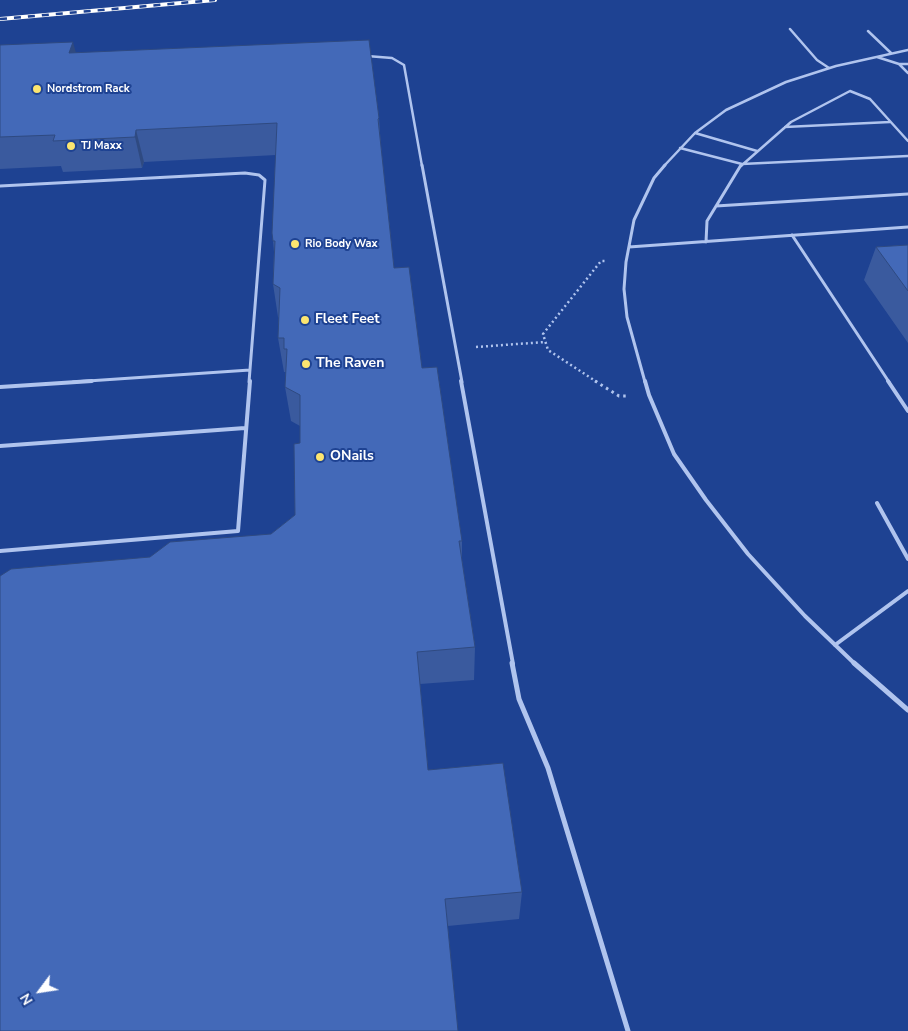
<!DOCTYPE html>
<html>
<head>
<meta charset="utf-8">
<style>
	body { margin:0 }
	#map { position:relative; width:908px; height:1031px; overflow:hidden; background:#1e4292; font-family:"Nunito Sans",sans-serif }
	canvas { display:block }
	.north { position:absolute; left:15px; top:966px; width:50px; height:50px; -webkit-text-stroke:4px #1e4292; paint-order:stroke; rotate:239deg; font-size:14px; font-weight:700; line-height:20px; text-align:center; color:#fff }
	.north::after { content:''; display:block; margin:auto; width:18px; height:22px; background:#fff; clip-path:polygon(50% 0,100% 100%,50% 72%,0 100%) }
</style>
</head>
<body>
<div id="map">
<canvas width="908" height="1031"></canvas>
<div class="north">N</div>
</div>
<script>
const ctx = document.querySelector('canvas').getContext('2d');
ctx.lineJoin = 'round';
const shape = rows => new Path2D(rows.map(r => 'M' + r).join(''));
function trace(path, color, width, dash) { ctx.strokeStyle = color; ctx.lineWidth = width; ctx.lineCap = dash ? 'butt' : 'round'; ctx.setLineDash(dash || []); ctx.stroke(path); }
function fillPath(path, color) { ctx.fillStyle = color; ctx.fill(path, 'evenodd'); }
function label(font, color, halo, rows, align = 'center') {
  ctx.font = font + ' "Nunito Sans",sans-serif'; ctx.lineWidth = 4; ctx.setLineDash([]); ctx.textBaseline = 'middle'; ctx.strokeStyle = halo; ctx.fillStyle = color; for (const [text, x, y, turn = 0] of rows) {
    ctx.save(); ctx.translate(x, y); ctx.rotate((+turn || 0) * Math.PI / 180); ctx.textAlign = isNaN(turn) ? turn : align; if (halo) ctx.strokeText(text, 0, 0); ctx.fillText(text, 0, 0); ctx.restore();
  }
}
trace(shape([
	[476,347,545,342],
	[597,382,548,350,543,334,601,261,605,261]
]), '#b0c4ee', 2.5, [2, 3]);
trace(shape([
	[595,381,619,396,628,396]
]), '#b0c4ee', 3, [2.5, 4]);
trace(shape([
	[790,29,817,60,829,68],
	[868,31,891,53],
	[367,56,392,58,404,65,422,166],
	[877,57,899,64],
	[908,64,899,64,908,73],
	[785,127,890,122],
	[695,133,757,151],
	[680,148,742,164,908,156],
	[664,166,695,133,726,110,786,82,836,66,908,50],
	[741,166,791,122,850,91,870,99,908,141]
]), '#b0c4ee', 2.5);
trace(shape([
	[422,165,462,382],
	[0,186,245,173,259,175,265,180,249,382],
	[716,206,908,194],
	[792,235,889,382],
	[706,242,707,221,741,165],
	[629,247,908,227],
	[73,382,250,370],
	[645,382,627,317,624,289,626,262,634,220,654,178,665,165]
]), '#b0c4ee', 3);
trace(shape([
	[461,381,513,664],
	[645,381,649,395,674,454,706,500,748,554,805,616,855,664],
	[888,381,908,411],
	[0,387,92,381],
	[0,446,245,428],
	[877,503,908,559],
	[0,551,238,531,250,381],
	[835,645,908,591]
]), '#b0c4ee', 4);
trace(shape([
	[512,663,519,699,548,768,628,1031],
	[854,663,908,710]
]), '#b0c4ee', 5);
const rail = shape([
	[0,19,215,0]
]);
trace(rail, '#fff', 4);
trace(rail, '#1e4292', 2.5, [7]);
fillPath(shape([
	[0,45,76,53,379,118,381,148,394,268,422,368,462,541,462,561,475,647,474,680,420,684,428,770,522,892,519,919,448,926,150,557,271,534,295,515,300,443,300,426,291,421,285,387,286,372,284,372,278,338,279,318,278,317,273,284,274,252,273,241,276,155,144,162,142,168,63,172,61,166,0,169],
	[908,245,908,343,864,280,876,247]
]), '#3a5a9e');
fillPath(shape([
	[73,42,81,71,69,53],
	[136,130,144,162,142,168,135,137]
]), '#2f4a81');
const building = shape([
	[369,40,379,118,378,119,394,268,409,267,422,368,437,367,462,541,459,541,475,647,417,652,428,770,503,763,522,892,445,899,458,1031,0,1031,0,576,11,569,150,557,170,542,271,534,295,515,294,444,300,443,300,395,285,387,287,349,284,349,284,338,278,338,280,288,273,284,275,241,273,241,272,233,277,123,136,130,135,137,53,141,55,135,0,137,0,45,73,42,69,53,369,40],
	[908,245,908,291,876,247,908,245]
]);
fillPath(building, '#4369b8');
trace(building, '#2f4a81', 1);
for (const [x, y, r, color] of [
	[37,89,5,"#fce570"],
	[71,146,5,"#fce570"],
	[295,244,5,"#fce570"],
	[305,320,5,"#fce570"],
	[306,364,5,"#fce570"],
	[320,457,5,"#fce570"]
]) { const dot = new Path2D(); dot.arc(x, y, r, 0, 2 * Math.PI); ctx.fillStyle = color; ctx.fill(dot); trace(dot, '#1e4292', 2); }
label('bold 11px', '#fff', '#1e4292', [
	["Nordstrom Rack",47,89],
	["TJ Maxx",81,146],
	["Rio Body Wax",305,244]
], 'left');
label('bold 14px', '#fff', '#1e4292', [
	["Fleet Feet",315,320],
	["The Raven",316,364],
	["ONails",330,457]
], 'left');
</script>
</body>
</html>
